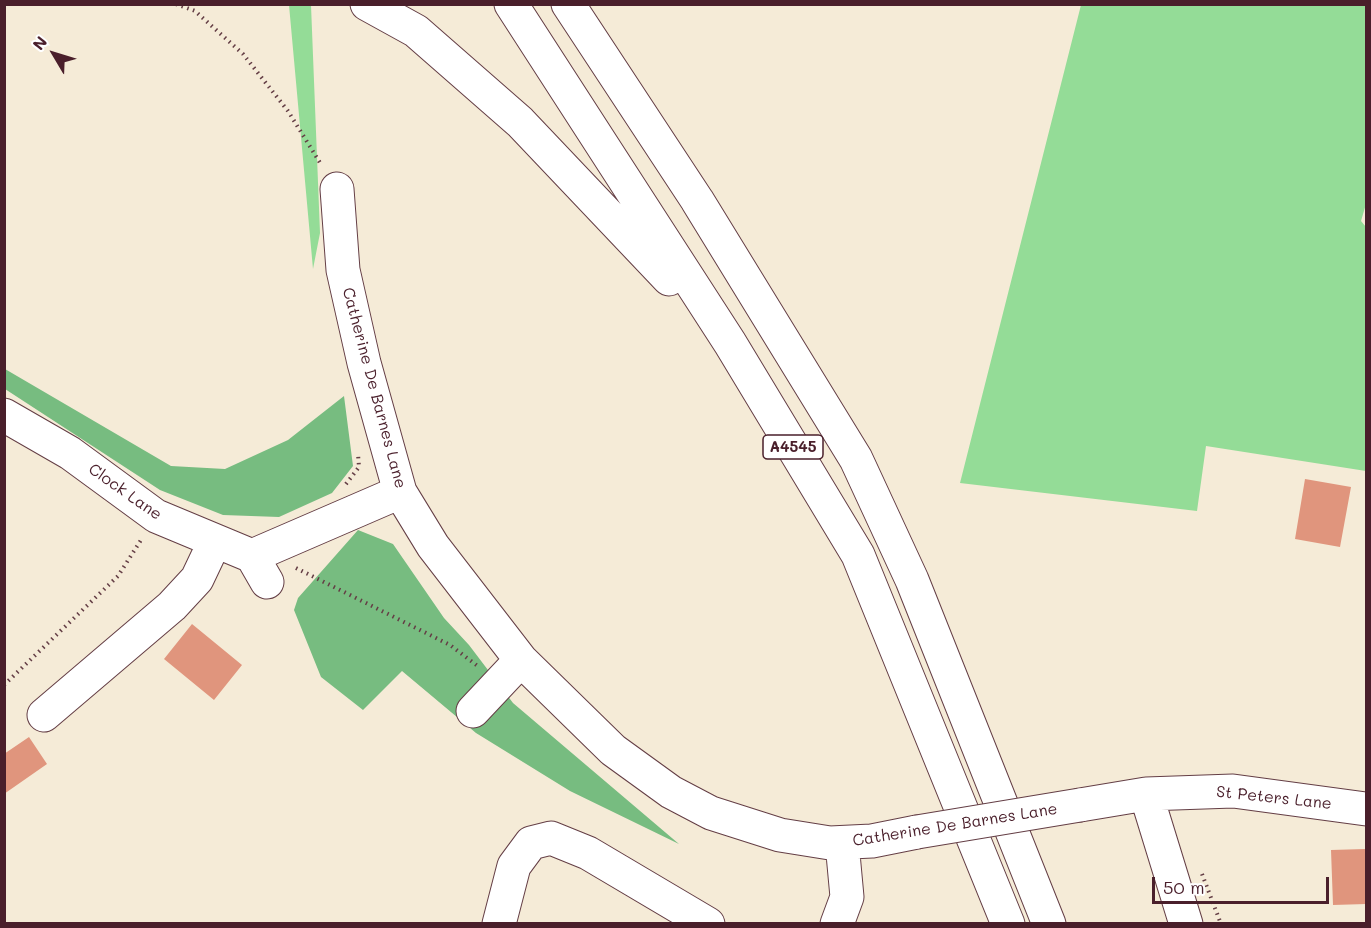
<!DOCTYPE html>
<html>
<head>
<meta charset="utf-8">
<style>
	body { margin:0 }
	#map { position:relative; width:1371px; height:928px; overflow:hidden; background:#f5ebd7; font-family:Mali,sans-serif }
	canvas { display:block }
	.frame { position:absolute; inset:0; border:6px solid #4a1f2b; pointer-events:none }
	.north { position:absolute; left:24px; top:24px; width:60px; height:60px; -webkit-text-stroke:4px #fff; paint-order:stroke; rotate:308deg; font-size:16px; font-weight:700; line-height:24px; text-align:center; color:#4a1f2b }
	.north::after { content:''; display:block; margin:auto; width:21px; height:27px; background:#4a1f2b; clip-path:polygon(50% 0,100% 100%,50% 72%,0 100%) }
	.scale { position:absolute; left:1152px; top:877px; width:177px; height:27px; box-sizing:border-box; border:3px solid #4a1f2b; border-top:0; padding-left:8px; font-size:18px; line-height:21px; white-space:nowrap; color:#4a1f2b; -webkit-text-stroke:4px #fff; paint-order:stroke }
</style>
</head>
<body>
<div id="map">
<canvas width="1371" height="928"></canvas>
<div class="frame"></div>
<div class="north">N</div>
<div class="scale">50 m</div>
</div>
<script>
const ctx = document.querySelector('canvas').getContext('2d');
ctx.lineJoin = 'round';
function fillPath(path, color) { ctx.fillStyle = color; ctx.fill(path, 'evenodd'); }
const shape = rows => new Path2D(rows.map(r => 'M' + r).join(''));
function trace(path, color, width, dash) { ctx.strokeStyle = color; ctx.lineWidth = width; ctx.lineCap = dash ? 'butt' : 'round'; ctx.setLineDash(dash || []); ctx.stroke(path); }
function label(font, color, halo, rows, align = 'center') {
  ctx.font = font + ' Mali,sans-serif'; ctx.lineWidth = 4.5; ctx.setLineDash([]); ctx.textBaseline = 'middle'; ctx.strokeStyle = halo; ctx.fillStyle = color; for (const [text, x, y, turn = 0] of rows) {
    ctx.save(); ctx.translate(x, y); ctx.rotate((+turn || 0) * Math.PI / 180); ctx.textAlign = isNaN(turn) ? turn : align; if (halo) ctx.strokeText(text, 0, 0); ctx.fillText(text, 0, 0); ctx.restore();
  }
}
fillPath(shape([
	[289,5,311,5,320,233,313,269],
	[1081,5,1366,5,1366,204,1361,221,1366,227,1366,471,1206,446,1197,511,960,483]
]), '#94dc97');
fillPath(shape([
	[5,369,171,466,225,469,288,440,344,396,353,466,332,493,279,517,223,515,160,490,5,389],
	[358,530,393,544,444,618,469,645,513,703,679,844,570,791,476,733,402,671,363,710,321,677,294,610,298,598]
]), '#77bc80');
fillPath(shape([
	[1305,479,1351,487,1340,547,1295,539],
	[192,624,242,665,214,700,164,659],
	[29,737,47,764,4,794,4,754],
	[1365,849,1366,904,1333,905,1331,850]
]), '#e0957d');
const minor = shape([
	[337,189,343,270,364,363,400,492,433,546,521,660,613,750,671,792,711,813,780,835,830,843,872,841,917,832],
	[4,415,70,453,156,516,252,556,400,492],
	[252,556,267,582],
	[473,711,521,660],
	[44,715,172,606,197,579,215,541],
	[1146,794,1233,791,1366,809],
	[1080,805,1146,794,1186,924],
	[499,924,514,866,531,843,551,838,588,853,708,924],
	[837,924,847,897,842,843]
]);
const highway = shape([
	[367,4,416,31,520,122,669,279],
	[511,4,730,343,858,555,1008,924],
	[568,4,697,200,856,459,912,580,1049,924]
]);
trace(minor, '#643e45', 35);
trace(highway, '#643e45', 35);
trace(shape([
	[176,4,195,11,243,54,288,111,322,166],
	[346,484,359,467,358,454],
	[296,568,450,645,479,667],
	[4,685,118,576,141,540],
	[1202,874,1221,924]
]), '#643e45', 4, [1.5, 4.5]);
trace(minor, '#fff', 33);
trace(highway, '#fff', 33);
const minorBridge = shape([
	[917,832,1080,805]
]);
trace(minorBridge, '#643e45', 35, []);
trace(minorBridge, '#fff', 33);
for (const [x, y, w] of [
	[793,447,60]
]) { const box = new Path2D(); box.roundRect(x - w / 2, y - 12, w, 24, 4.5); ctx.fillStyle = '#fff'; ctx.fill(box); trace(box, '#4a1f2b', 1.5); }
label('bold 15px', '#4a1f2b', null, [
	["A4545",793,447]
]);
label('16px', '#4a1f2b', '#fff', [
	["Catherine De Barnes Lane",374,388,75],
	["Clock Lane",125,492,35],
	["St Peters Lane",1274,798,6],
	["Catherine De Barnes Lane",955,825,-9]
]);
</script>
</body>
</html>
